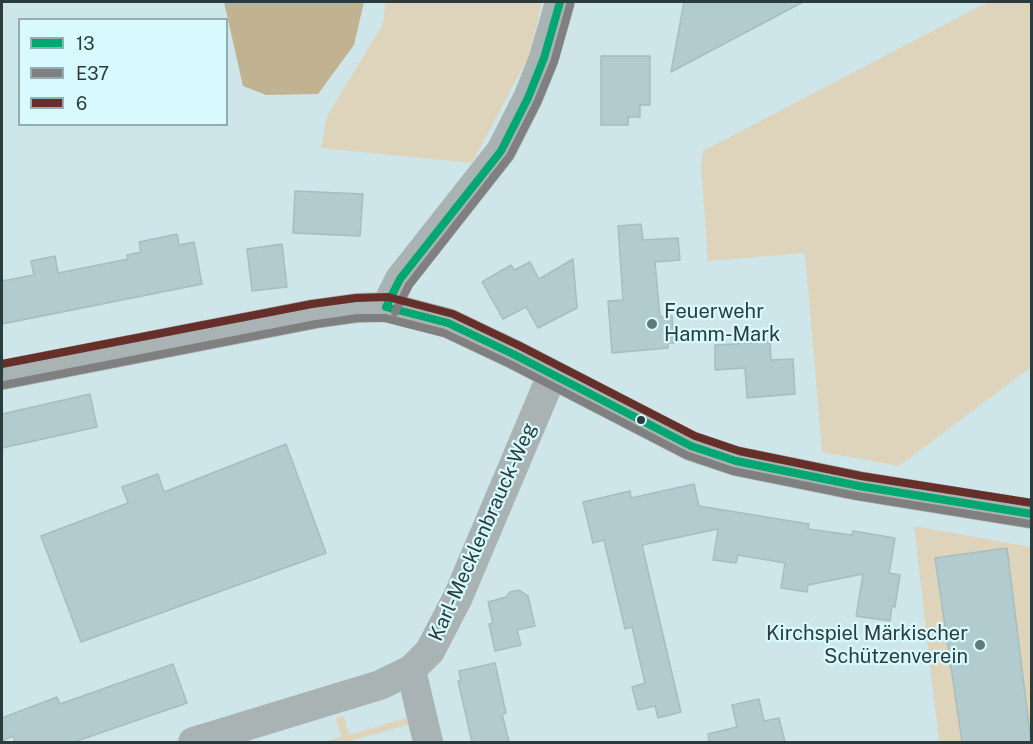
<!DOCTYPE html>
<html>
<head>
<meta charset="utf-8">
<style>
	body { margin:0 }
	#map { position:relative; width:1033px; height:744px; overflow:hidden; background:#cee6e9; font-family:"Public Sans",sans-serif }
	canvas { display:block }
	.frame { position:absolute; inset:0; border:3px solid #2a3c3e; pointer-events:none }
	.legend { position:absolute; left:18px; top:18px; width:210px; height:108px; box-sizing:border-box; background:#d8faff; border:2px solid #92aeb2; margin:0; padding:8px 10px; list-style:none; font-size:18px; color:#2a3c3e }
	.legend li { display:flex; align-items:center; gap:12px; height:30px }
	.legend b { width:30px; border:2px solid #92aeb2 }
</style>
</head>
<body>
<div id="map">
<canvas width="1033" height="744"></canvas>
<div class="frame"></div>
<ul class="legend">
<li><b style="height:8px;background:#00a770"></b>13</li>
<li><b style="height:8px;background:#808080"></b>E37</li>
<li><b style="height:8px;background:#662f29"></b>6</li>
</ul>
</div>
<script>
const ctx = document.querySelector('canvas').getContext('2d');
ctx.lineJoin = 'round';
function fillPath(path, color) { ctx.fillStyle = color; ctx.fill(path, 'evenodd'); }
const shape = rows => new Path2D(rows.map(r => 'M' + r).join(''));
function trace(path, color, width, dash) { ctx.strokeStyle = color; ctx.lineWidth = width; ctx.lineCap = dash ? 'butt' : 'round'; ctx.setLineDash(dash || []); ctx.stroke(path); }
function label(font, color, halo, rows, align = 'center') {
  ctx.font = font + ' "Public Sans",sans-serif'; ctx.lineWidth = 4.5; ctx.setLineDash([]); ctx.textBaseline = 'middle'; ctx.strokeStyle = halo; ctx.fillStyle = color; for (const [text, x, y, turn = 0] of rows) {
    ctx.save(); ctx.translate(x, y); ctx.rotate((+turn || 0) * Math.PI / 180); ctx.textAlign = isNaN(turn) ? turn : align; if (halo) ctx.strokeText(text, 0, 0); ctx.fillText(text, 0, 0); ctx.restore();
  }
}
fillPath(shape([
	[385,2,542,2,530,54,472,163,321,148,327,116,383,24],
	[988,2,1031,2,1031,367,899,466,822,452,805,253,708,261,701,166,703,151],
	[914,526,1031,547,1031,742,939,742],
	[344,716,349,735,412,716,414,723,347,742,323,742,341,737,336,718]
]), '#ddd4bb');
fillPath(shape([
	[224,2,364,2,354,45,318,94,266,95,243,86]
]), '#c1b291');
const building = shape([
	[684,2,803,2,671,72,684,2],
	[601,56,650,56,650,105,640,105,640,117,628,117,628,125,601,125,601,56],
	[295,191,363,194,360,236,293,233,295,191],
	[641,224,643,240,678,238,680,260,655,262,660,317,672,316,674,343,668,343,668,348,612,353,608,301,623,300,618,226,641,224],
	[177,234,179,245,194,242,202,284,2,324,2,281,34,275,31,261,55,256,58,273,128,259,127,255,141,252,139,242,177,234],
	[282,244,287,287,252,291,247,249,282,244],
	[573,259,577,308,538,328,526,307,503,319,482,282,511,265,514,270,530,262,539,279,573,259],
	[770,342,771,360,793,359,795,394,747,398,745,368,715,370,715,345,770,342],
	[90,394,97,427,2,448,2,414,90,394],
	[286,444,326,553,81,642,41,536,128,503,122,487,158,474,164,492,286,444],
	[694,484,699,506,809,524,808,529,852,535,853,531,895,538,889,573,900,575,895,607,892,606,890,621,856,616,863,574,808,585,807,592,781,588,785,563,738,555,736,563,713,560,718,529,642,545,681,712,658,718,655,706,638,710,632,687,645,683,632,627,625,629,604,540,593,543,583,502,630,491,631,498,694,484],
	[1007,548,1031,742,962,742,935,558,1007,548],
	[519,590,528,596,535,626,517,630,521,645,495,651,489,624,493,623,488,602,506,597,510,592,519,590],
	[495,663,506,713,502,714,509,742,472,742,458,681,461,681,459,671,495,663],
	[173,664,187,703,74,742,15,742,13,736,2,741,2,718,57,697,60,704,173,664],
	[759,699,764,721,779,718,785,742,709,742,708,734,737,727,732,705,759,699]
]);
fillPath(building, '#b2cbce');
trace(building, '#a9bcbe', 1.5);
trace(shape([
	[386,307,400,279,501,151,528,98,544,58,560,2],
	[2,375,314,314,357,308,386,307,448,323,515,355,691,446,736,461,859,486,1032,514],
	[411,670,428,742],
	[193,742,380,685,411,670,430,651,458,597,552,375]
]), '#aab3b3', 30);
trace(shape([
	[386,307,448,323,515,355,691,446,736,461,859,486,1032,514],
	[386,307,400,279,501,151,528,98,544,58,560,2]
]), '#00a770', 8);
trace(shape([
	[395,312,409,285,510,156,537,103,554,62,570,5],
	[4,385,316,324,358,318,385,318,444,333,510,364,686,455,733,471,857,496,1030,524]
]), '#808080', 8);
trace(shape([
	[2,364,312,304,356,298,388,297,453,314,520,346,695,436,739,451,861,476,1032,503]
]), '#662f29', 8);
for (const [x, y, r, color] of [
	[652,324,6,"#63787a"],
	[641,420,5,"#2a3c3e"],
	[980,645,6,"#63787a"]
]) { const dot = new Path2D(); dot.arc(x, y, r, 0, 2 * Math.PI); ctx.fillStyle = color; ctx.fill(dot); trace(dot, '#d8faff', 2); }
label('20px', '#2a3c3e', '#d8faff', [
	["Feuerwehr",664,312],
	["Hamm-Mark",664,335],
	["Kirchspiel Märkischer",968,634,"right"],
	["Schützenverein",968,657,"right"]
], 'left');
label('20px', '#2a3c3e', '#d8faff', [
	["Karl-Mecklenbrauck-Weg",483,532,-66]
]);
</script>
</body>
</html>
